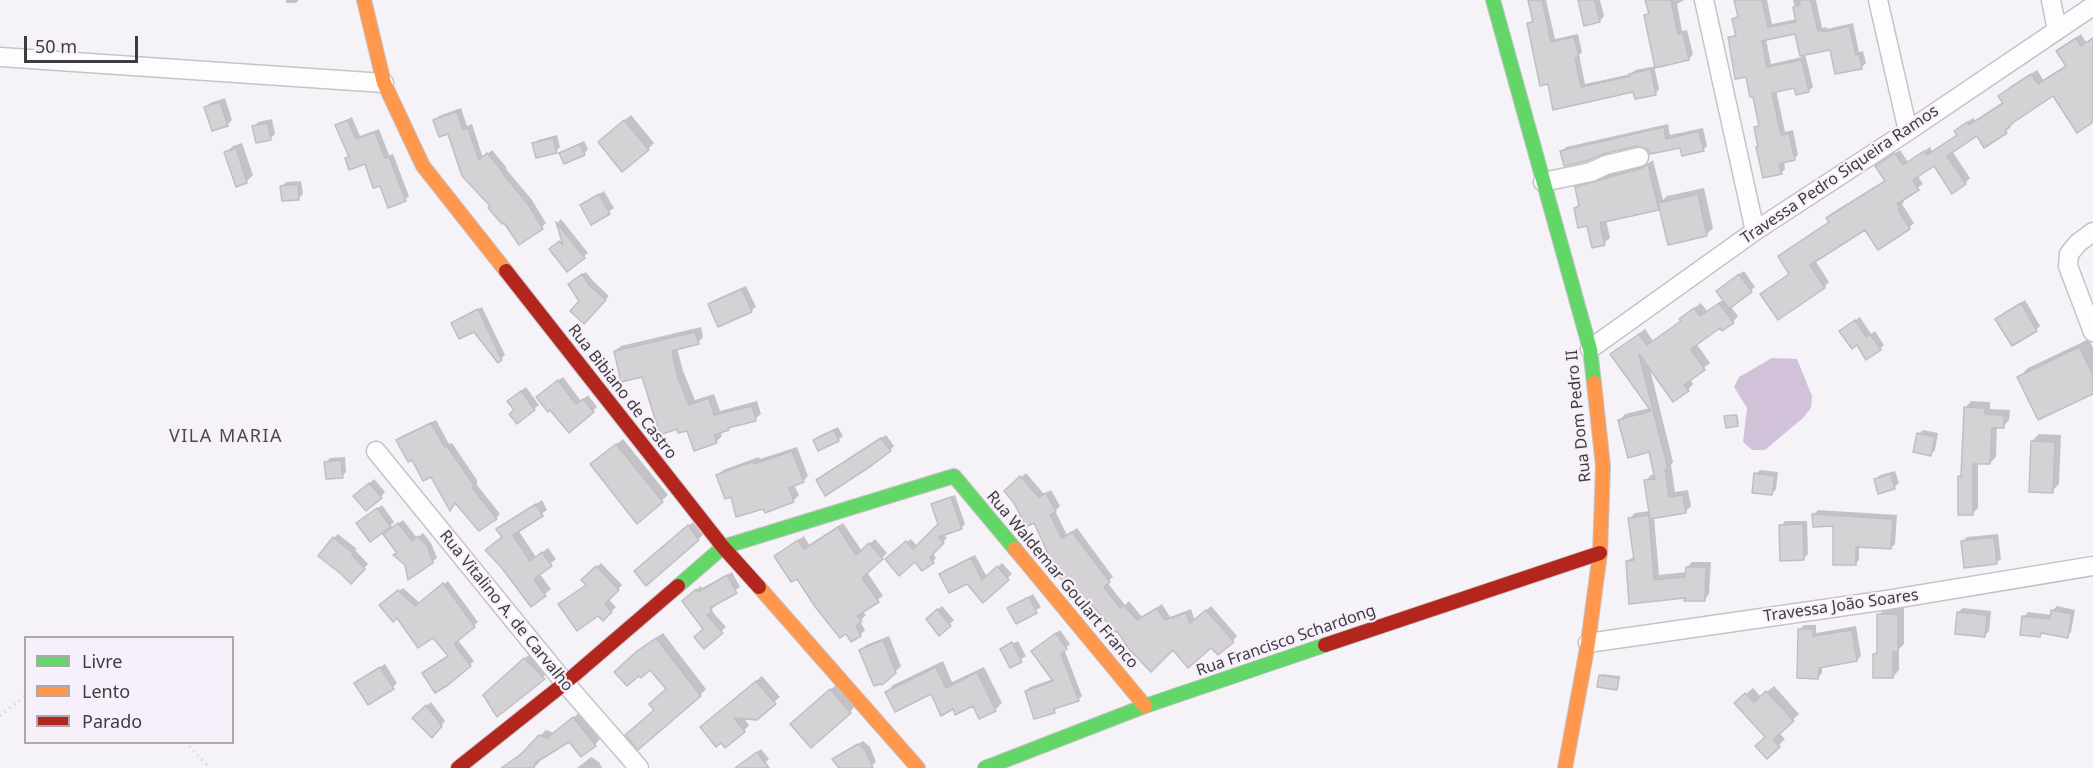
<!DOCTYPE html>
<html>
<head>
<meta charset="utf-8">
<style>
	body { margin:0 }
	#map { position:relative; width:2093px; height:768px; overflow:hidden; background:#f6f3f8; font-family:"Noto Sans",sans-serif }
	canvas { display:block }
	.legend { position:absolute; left:24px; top:636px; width:210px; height:108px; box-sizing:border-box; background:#f7f0fb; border:2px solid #ada8b0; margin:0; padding:8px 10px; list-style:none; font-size:18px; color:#3e3c40 }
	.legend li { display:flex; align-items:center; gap:12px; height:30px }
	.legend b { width:30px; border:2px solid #ada8b0 }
	.scale { position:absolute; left:24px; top:36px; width:114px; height:27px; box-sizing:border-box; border:3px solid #3e3c40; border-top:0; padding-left:8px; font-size:18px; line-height:21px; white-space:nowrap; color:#3e3c40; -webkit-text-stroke:4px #f7f0fb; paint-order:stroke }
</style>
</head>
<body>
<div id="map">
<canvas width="2093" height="768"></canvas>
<ul class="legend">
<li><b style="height:8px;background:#63d668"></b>Livre</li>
<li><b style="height:8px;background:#ff974d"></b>Lento</li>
<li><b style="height:8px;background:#b3261e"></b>Parado</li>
</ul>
<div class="scale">50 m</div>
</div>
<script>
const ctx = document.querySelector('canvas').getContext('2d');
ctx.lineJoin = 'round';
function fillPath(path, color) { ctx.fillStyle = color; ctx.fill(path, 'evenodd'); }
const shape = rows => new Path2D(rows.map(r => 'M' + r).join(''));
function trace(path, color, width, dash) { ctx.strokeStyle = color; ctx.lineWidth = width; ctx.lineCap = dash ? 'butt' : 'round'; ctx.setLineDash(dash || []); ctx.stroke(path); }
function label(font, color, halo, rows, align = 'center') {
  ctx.font = font + ' "Noto Sans",sans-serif'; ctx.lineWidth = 4.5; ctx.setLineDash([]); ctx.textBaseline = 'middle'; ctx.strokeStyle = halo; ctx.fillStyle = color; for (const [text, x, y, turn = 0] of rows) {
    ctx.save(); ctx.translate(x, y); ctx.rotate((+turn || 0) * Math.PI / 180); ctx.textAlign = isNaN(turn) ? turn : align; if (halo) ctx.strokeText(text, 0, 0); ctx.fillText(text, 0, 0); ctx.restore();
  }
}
fillPath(shape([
	[1772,358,1797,359,1812,396,1811,408,1803,418,1765,450,1752,450,1743,442,1747,408,1734,387,1739,377]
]), '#d2c2d9');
fillPath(shape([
	[286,0,299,0,296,3,286,3],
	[1530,0,1546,0,1555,39,1578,34,1582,52,1579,55,1585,84,1631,74,1635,70,1656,66,1645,16,1650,11,1647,0,1684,0,1677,4,1682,31,1687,30,1693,54,1689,59,1654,66,1659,89,1656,93,1634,90,1554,108,1549,82,1529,23,1534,19],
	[1581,0,1600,0,1604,16,1600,21],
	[1736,0,1767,0,1772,24,1797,19,1793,0,1816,0,1822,28,1827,27,1827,29,1853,23,1859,52,1863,51,1866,63,1862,67,1837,72,1831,48,1805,54,1813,87,1808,91,1795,86,1776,90,1785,132,1793,130,1798,155,1794,159,1784,161,1785,169,1781,173,1756,128,1760,123,1754,95,1729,38,1737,33,1734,19,1739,14],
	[1797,32,1802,57,1771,64,1766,39],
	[2081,34,2086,42,2093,37,2093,120,2053,94,2009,124,2011,127,2006,131,1977,134,1952,151,1970,178,1965,183,1934,164,1917,175,1923,184,1902,199,1904,202,1902,204,1914,223,1909,228,1878,248,1865,228,1815,260,1829,282,1824,287,1762,294,1791,273,1785,252,1830,221,1827,218,1832,213,1886,180,1882,162,1900,150,1908,162,1930,147,1932,151,1958,134,1956,131,1961,126,1973,118,1975,121,2004,102,2000,96,2017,83,2037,70,2044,81,2067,65,2058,51],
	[225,98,232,120,228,124,213,129,206,107,210,103],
	[461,108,467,126,472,124,483,158,492,150,507,168,506,169,532,200,546,223,542,227,492,206,449,132,435,120,439,116],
	[631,115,654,143,648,149,606,135],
	[352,117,360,136,379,129,389,155,393,154,409,196,405,200,381,184,366,163,346,159,350,155,337,125],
	[272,119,275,134,271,138,253,127,258,122],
	[1668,124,1670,135,1703,128,1707,146,1703,150,1681,146,1648,148,1636,145,1562,151,1566,147],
	[557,135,560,147,556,151,534,144,538,140],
	[584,141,588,149,584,154,561,154,565,150],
	[242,143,253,175,246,182,226,153,233,146],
	[1653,160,1663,200,1667,196,1704,188,1713,228,1706,235,1661,206,1658,209,1606,220,1610,238,1604,243,1575,208,1580,204,1576,187,1582,182,1649,163],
	[301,181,303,194,299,198,282,186,286,182],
	[604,191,614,208,592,223,582,205],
	[561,219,588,253,567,270,555,245,563,239,558,222],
	[1744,271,1755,287,1730,306,1738,316,1733,322,1721,326,1696,343,1710,363,1690,379,1693,384,1688,390,1649,365,1673,462,1671,465,1675,492,1688,490,1691,506,1685,512,1654,517,1659,575,1687,572,1687,567,1692,562,1711,562,1709,594,1704,600,1686,597,1630,603,1627,561,1635,556,1630,518,1635,513,1650,511,1646,481,1651,475,1656,474,1650,450,1620,420,1625,414,1650,408,1612,354,1645,329,1653,341,1682,320,1681,319,1687,313,1701,303,1707,311,1724,299,1722,287],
	[586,272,593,281,609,296,584,322,581,301,573,281],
	[746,286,756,307,751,311,710,304,714,300],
	[2025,300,2040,326,2036,330,1997,319],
	[482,307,505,355,501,359,475,330,453,323],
	[1860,317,1871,334,1875,331,1884,345,1880,349,1846,327],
	[701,327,703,337,698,343,677,348,683,371,695,400,714,394,720,411,757,401,761,414,755,419,731,426,720,431,722,436,716,442,688,429,643,375,615,351,621,346],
	[2089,339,2093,348,2093,392,2019,377,2028,368],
	[563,377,581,401,588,395,597,407,593,411,542,393],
	[526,387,539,405,517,422,513,397],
	[1971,401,1990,402,1990,409,2010,410,2009,420,2003,427,1997,426,1996,457,1990,463,1978,462,1978,508,1972,514,1960,477,1963,474,1965,408],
	[1737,414,1739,423,1737,425,1725,417],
	[436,420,449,444,452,443,477,480,477,485,500,514,496,518,432,475,412,458,398,440,402,436],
	[838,427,843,436,838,440,814,440,819,436],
	[1923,430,1938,433,1935,450,1931,454,1919,434],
	[2039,434,2061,435,2059,484,2052,491,2032,441],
	[886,435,894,446,890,450,818,480],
	[623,439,668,495,637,522,598,459],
	[797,447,808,476,803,481,794,485,799,495,794,500,766,511,764,507,718,475,723,470,759,457,760,459],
	[345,457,346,472,342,476,326,462,330,458],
	[1760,470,1778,472,1776,489,1772,494,1756,474],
	[1895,471,1899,483,1894,487,1876,479,1880,475],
	[1026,473,1044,494,1051,490,1060,506,1055,511,1067,535,1077,528,1113,577,1107,582,1125,605,1129,601,1142,617,1162,604,1170,617,1191,609,1195,621,1211,606,1237,636,1233,641,1211,646,1117,629,1034,521,1006,491],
	[374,479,385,492,381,497,359,492],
	[955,495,965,524,961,528,943,534,947,538,932,552,936,558,933,561,891,556,911,539,917,546,940,524,933,505,937,501],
	[542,500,547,510,518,530,536,557,548,548,556,559,539,573,551,589,531,605,504,537,498,529],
	[382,505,394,522,390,526,363,519],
	[1818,510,1897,515,1895,544,1891,548,1859,546,1859,560,1855,564,1835,525,1814,514],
	[403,520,417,538,423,533,431,543,437,558,432,562,398,553,389,530],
	[1785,521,1807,521,1808,554,1803,559,1781,526],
	[693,522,703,535,646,584,640,567],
	[843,523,862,551,875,539,887,553,867,572,883,596,862,611,866,615,860,621,865,630,860,635,781,552,804,536,809,545],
	[338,534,357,549,355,550,368,564,351,582,334,538],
	[1998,534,2001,559,1996,563,1962,542,1967,537],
	[975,555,987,577,1002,563,1012,574,984,601,967,582,941,574,945,570],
	[601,563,622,585,608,599,616,607,603,619,599,614,587,585,583,580],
	[732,572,740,587,714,604,716,605,711,610,726,627,704,647,705,629,688,597,701,586,702,588],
	[448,581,478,622,458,640,474,661,447,683,449,655,433,635,385,602,403,588,420,603],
	[1033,594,1041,607,1017,622,1009,609],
	[942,606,954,620,939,634,932,614],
	[2057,606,2075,610,2071,632,2067,636,2044,632,2040,635,2023,617,2028,612,2052,615,2053,610],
	[1885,608,1904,608,1904,644,1899,649,1899,670,1893,677,1874,654,1879,650,1879,615],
	[1963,608,1991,611,1989,631,1984,636,1958,612],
	[1804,625,1816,625,1816,633,1856,626,1861,656,1857,660,1822,666,1822,673,1818,678,1800,629],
	[1060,630,1070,644,1064,649,1082,696,1078,700,1058,707,1054,711,1026,691,1030,687,1053,679,1037,647],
	[663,633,706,689,700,695,656,710,667,689,650,668,617,672,645,645],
	[889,636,901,666,895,672,861,650,866,645],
	[1018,641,1026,656,1010,666,1002,649],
	[532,652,550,671,497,715,491,689],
	[943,661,952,682,984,667,1002,703,995,710,973,704,954,707,931,692,887,692,893,685],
	[385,664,397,683,393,687,361,679],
	[1602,674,1620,676,1618,687,1616,689,1600,676],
	[762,676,780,697,774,702,743,717,749,725,744,731,708,722],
	[837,684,856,705,850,712,799,717],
	[1774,686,1799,714,1779,733,1785,739,1767,757,1767,737,1736,703,1753,688,1761,697],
	[431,702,445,721,436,732,414,718],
	[579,713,600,739,595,745,569,740,540,759,539,763,533,768,507,768,506,766,512,760,527,749,546,730,554,733],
	[863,741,870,747,876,762,869,768,839,768,834,759],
	[761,749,769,759,760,768,748,768,748,759],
	[591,757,599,762,602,768,577,768]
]), '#0003');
const building = shape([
	[1528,0,1542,0,1551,42,1574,37,1579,57,1575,58,1581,87,1630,76,1629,74,1651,69,1656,95,1635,99,1633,92,1553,110,1548,84,1540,86,1527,23,1533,22,1528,0],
	[1578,0,1595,0,1600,22,1584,26,1578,0],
	[1645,0,1671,0,1678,34,1683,33,1689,60,1655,68,1644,15,1649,14,1645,0],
	[1734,0,1762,0,1768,27,1796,22,1793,7,1800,5,1799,0,1811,0,1818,31,1823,30,1823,32,1849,26,1856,55,1859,54,1862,69,1835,74,1830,50,1800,56,1795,34,1762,41,1767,67,1802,60,1809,92,1796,95,1794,88,1772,93,1781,135,1789,133,1795,160,1779,164,1782,174,1763,178,1756,147,1758,147,1754,127,1759,126,1753,97,1750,97,1746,77,1735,79,1728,37,1736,36,1732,19,1738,17,1734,0],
	[2076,38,2081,46,2093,38,2093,122,2077,133,2053,96,2014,122,2005,130,2007,133,1984,148,1977,136,1947,156,1966,184,1952,194,1934,166,1913,180,1919,190,1897,204,1900,208,1898,210,1910,229,1878,250,1865,230,1810,265,1825,288,1778,320,1760,294,1789,274,1778,256,1829,222,1826,218,1885,181,1875,166,1895,153,1903,165,1924,151,1927,155,1957,135,1954,131,1967,122,1969,125,2003,103,1998,96,2011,87,2031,74,2038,84,2066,66,2056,51,2076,38],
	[220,102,228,126,212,131,204,107,220,102],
	[457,111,463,130,468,128,479,160,487,153,504,173,503,174,528,204,543,229,519,245,504,223,502,224,488,208,490,206,462,176,448,134,439,137,433,120,457,111],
	[348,120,356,139,375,132,385,158,389,157,406,201,388,208,380,186,373,188,365,164,349,170,345,158,349,157,335,125,348,120],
	[624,120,649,150,622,172,598,142,624,120],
	[268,123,271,140,256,143,252,126,268,123],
	[1664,127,1666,139,1699,131,1704,151,1682,156,1680,148,1650,154,1647,149,1636,146,1603,154,1587,161,1564,166,1560,151,1664,127],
	[553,138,557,153,536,158,532,143,553,138],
	[580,144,585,155,564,164,559,153,580,144],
	[236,148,247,183,236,187,224,152,236,148],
	[1648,164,1659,210,1600,223,1605,245,1592,248,1587,226,1578,228,1574,208,1579,206,1575,187,1642,168,1648,164],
	[298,184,299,200,282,201,280,186,298,184],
	[599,194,610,214,591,225,580,205,599,194],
	[1698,194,1707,236,1668,245,1658,203,1698,194],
	[556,222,585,258,567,272,549,249,559,241,563,245,556,222],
	[582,274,589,285,606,300,584,324,570,311,579,301,568,284,582,274],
	[1739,274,1752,292,1729,309,1716,291,1739,274],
	[742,289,752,312,718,327,708,304,742,289],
	[1719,303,1734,323,1722,331,1720,328,1691,349,1705,370,1684,385,1689,391,1673,402,1639,354,1668,469,1665,470,1669,497,1683,495,1686,513,1650,519,1644,480,1655,479,1649,452,1628,458,1618,420,1651,411,1610,354,1639,334,1647,345,1681,321,1679,319,1694,308,1700,316,1719,303],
	[2021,303,2037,331,2012,346,1995,319,2021,303],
	[478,309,502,360,498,363,474,332,459,339,451,323,478,309],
	[1855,320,1866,337,1870,334,1881,350,1866,360,1857,345,1852,349,1839,331,1855,320],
	[695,332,699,344,672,351,678,378,689,405,709,398,714,415,752,406,756,421,728,428,729,430,714,435,717,443,694,451,687,431,678,433,677,429,660,435,642,377,621,382,614,351,695,332],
	[2079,347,2093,375,2093,394,2038,420,2017,377,2079,347],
	[558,380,576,404,583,399,594,412,569,433,550,410,548,412,536,397,558,380],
	[521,391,535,410,517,424,509,414,514,410,507,401,521,391],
	[1964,407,1985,408,1985,414,2004,415,2004,428,1992,428,1990,464,1973,464,1973,515,1958,515,1958,476,1961,477,1964,407],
	[1736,415,1738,426,1726,428,1724,416,1736,415],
	[431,423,445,447,447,446,473,484,473,489,497,519,479,531,455,503,450,511,431,477,423,481,412,460,408,462,396,440,431,423],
	[834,430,839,441,818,451,813,440,834,430],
	[1917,433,1935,437,1931,456,1913,452,1917,433],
	[881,438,891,451,871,466,825,496,816,480,881,438],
	[2031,441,2055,442,2053,493,2029,492,2031,441],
	[616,444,663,502,637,524,590,464,616,444],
	[792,451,804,482,789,488,794,502,765,513,763,509,736,517,731,497,725,499,716,475,754,461,754,464,792,451],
	[341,460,343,478,326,479,324,462,341,460],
	[1754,473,1775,476,1772,495,1752,493,1754,473],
	[1891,474,1895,489,1878,494,1874,479,1891,474],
	[1020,476,1039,497,1046,493,1056,512,1050,515,1062,538,1072,532,1110,582,1104,587,1120,608,1124,605,1137,620,1157,608,1165,620,1186,613,1190,623,1206,610,1234,642,1218,655,1211,648,1188,668,1173,650,1151,672,1129,649,1117,631,1115,632,1087,599,1084,601,1072,585,1068,589,1057,573,1034,523,1026,527,1014,503,1004,491,1020,476],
	[369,483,382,498,366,511,353,496,369,483],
	[951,497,962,529,939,537,944,543,930,557,934,563,922,571,915,562,899,576,885,559,906,541,913,549,938,524,931,504,951,497],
	[536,504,543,516,513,535,530,561,542,552,552,566,534,579,546,596,531,607,501,567,485,550,502,537,496,529,536,504],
	[377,508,391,527,370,542,356,523,377,508],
	[1812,514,1893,519,1891,549,1856,547,1856,565,1833,565,1833,526,1813,527,1812,514],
	[1649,515,1654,580,1685,577,1686,567,1706,567,1705,601,1684,601,1685,598,1629,604,1626,561,1634,560,1628,518,1649,515],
	[398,523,412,541,418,536,428,547,433,563,408,580,405,565,393,555,397,553,383,534,398,523],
	[1803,524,1804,560,1780,561,1779,525,1803,524],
	[688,525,699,540,646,586,634,571,688,525],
	[838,527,856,555,869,543,883,559,862,578,879,602,857,616,862,621,856,626,861,636,851,642,846,634,840,638,816,608,797,579,791,582,774,556,798,540,804,549,838,527],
	[333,537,354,554,352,555,365,569,351,584,341,574,318,556,333,537],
	[1994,537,1997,564,1964,568,1961,541,1994,537],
	[971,558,982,580,997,566,1009,580,983,603,967,584,949,593,939,574,971,558],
	[596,566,619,590,605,604,612,612,603,621,598,616,577,631,558,604,586,585,581,580,596,566],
	[727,575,737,593,710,608,712,611,707,615,723,633,704,649,694,637,703,629,682,601,696,589,698,592,727,575],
	[443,583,475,627,454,644,471,666,448,685,435,693,422,673,448,656,433,638,418,648,397,618,393,622,379,605,398,590,415,606,443,583],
	[1029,597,1037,613,1016,624,1007,608,1029,597],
	[937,609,951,626,939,636,926,619,937,609],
	[2051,610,2072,614,2068,638,2041,633,2040,637,2020,635,2022,616,2050,619,2051,610],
	[1957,612,1987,615,1985,637,1955,634,1957,612],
	[1877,614,1898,614,1898,652,1893,652,1893,678,1873,678,1873,654,1877,654,1877,614],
	[1798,629,1813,629,1813,636,1852,630,1857,661,1819,668,1818,679,1797,678,1798,629],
	[1056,633,1067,649,1061,654,1079,701,1054,709,1055,713,1034,719,1025,691,1053,681,1031,651,1056,633],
	[656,638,701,696,638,750,625,735,654,710,649,704,666,689,650,670,641,678,639,676,627,686,614,672,637,651,656,638],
	[883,640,896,673,882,685,881,684,874,686,859,650,883,640],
	[1012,642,1022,662,1010,668,1000,649,1012,642],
	[524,658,545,679,497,717,483,695,524,658],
	[380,667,394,689,368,705,354,683,380,667],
	[936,667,946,688,977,672,996,711,979,719,973,706,955,715,953,709,941,716,931,694,895,712,885,692,936,667],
	[1599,675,1619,678,1617,690,1597,687,1599,675],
	[756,681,776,704,757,720,734,718,745,732,725,748,721,743,716,747,700,727,756,681],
	[830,689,851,713,811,748,790,724,830,689],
	[1766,691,1794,721,1773,740,1780,747,1767,759,1755,746,1765,737,1734,703,1745,693,1754,702,1766,691],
	[426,705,442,726,432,738,412,718,426,705],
	[573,717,596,746,581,757,569,742,535,763,534,768,501,768,520,755,539,735,547,738,573,717],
	[858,744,866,751,873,768,839,768,832,759,858,744],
	[757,752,769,768,735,768,757,752]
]);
fillPath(building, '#d5d2d6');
trace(building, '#c1bec3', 1.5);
const street = shape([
	[1704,0,1755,231],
	[1878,0,1908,131],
	[2051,0,2057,30],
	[0,57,384,83],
	[1543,182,1591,172,1606,165,1639,157],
	[2093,232,2078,243,2069,254,2068,266,2093,332],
	[1590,349,1755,231,1908,131,2093,6],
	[376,451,565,683,639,768],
	[1588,643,1887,600,2093,566]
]);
const fast = shape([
	[1493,0,1590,349,1594,383],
	[678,586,723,547,954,476,1015,549],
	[985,768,1145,706,1325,645]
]);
const slow = shape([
	[364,0,384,83,423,166,506,271],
	[1015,549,1145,706],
	[759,587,918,768],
	[1565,768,1588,643,1600,553,1603,466,1594,383]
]);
const jam = shape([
	[506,271,723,547,759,587],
	[1325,645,1600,553],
	[458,768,565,683,678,586]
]);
trace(street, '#c6c3c8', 21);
trace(fast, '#c6c3c8', 16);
trace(slow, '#c6c3c8', 16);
trace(jam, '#c6c3c8', 16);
trace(shape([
	[0,716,26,695],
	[185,742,210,768]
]), '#dadadb', 3, [1.5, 4.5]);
trace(street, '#fefdfe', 18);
trace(fast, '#63d668', 14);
trace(slow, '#ff974d', 14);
trace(jam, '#b3261e', 14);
label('16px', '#3e3c40', '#f7f0fb', [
	["Travessa Pedro Siqueira Ramos",1840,175,-34],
	["Rua Bibiano de Castro",622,392,52],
	["Rua Dom Pedro II",1579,416,-96],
	["Rua Waldemar Goulart Franco",1062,580,50],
	["Travessa João Soares",1841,606,-8],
	["Rua Vitalino A. de Carvalho",506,611,51],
	["Rua Francisco Schardong",1286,641,-19]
]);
ctx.letterSpacing = '1.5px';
label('18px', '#4d4850', '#f7f0fb', [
	["VILA MARIA",226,437]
]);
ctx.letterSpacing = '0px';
</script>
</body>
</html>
